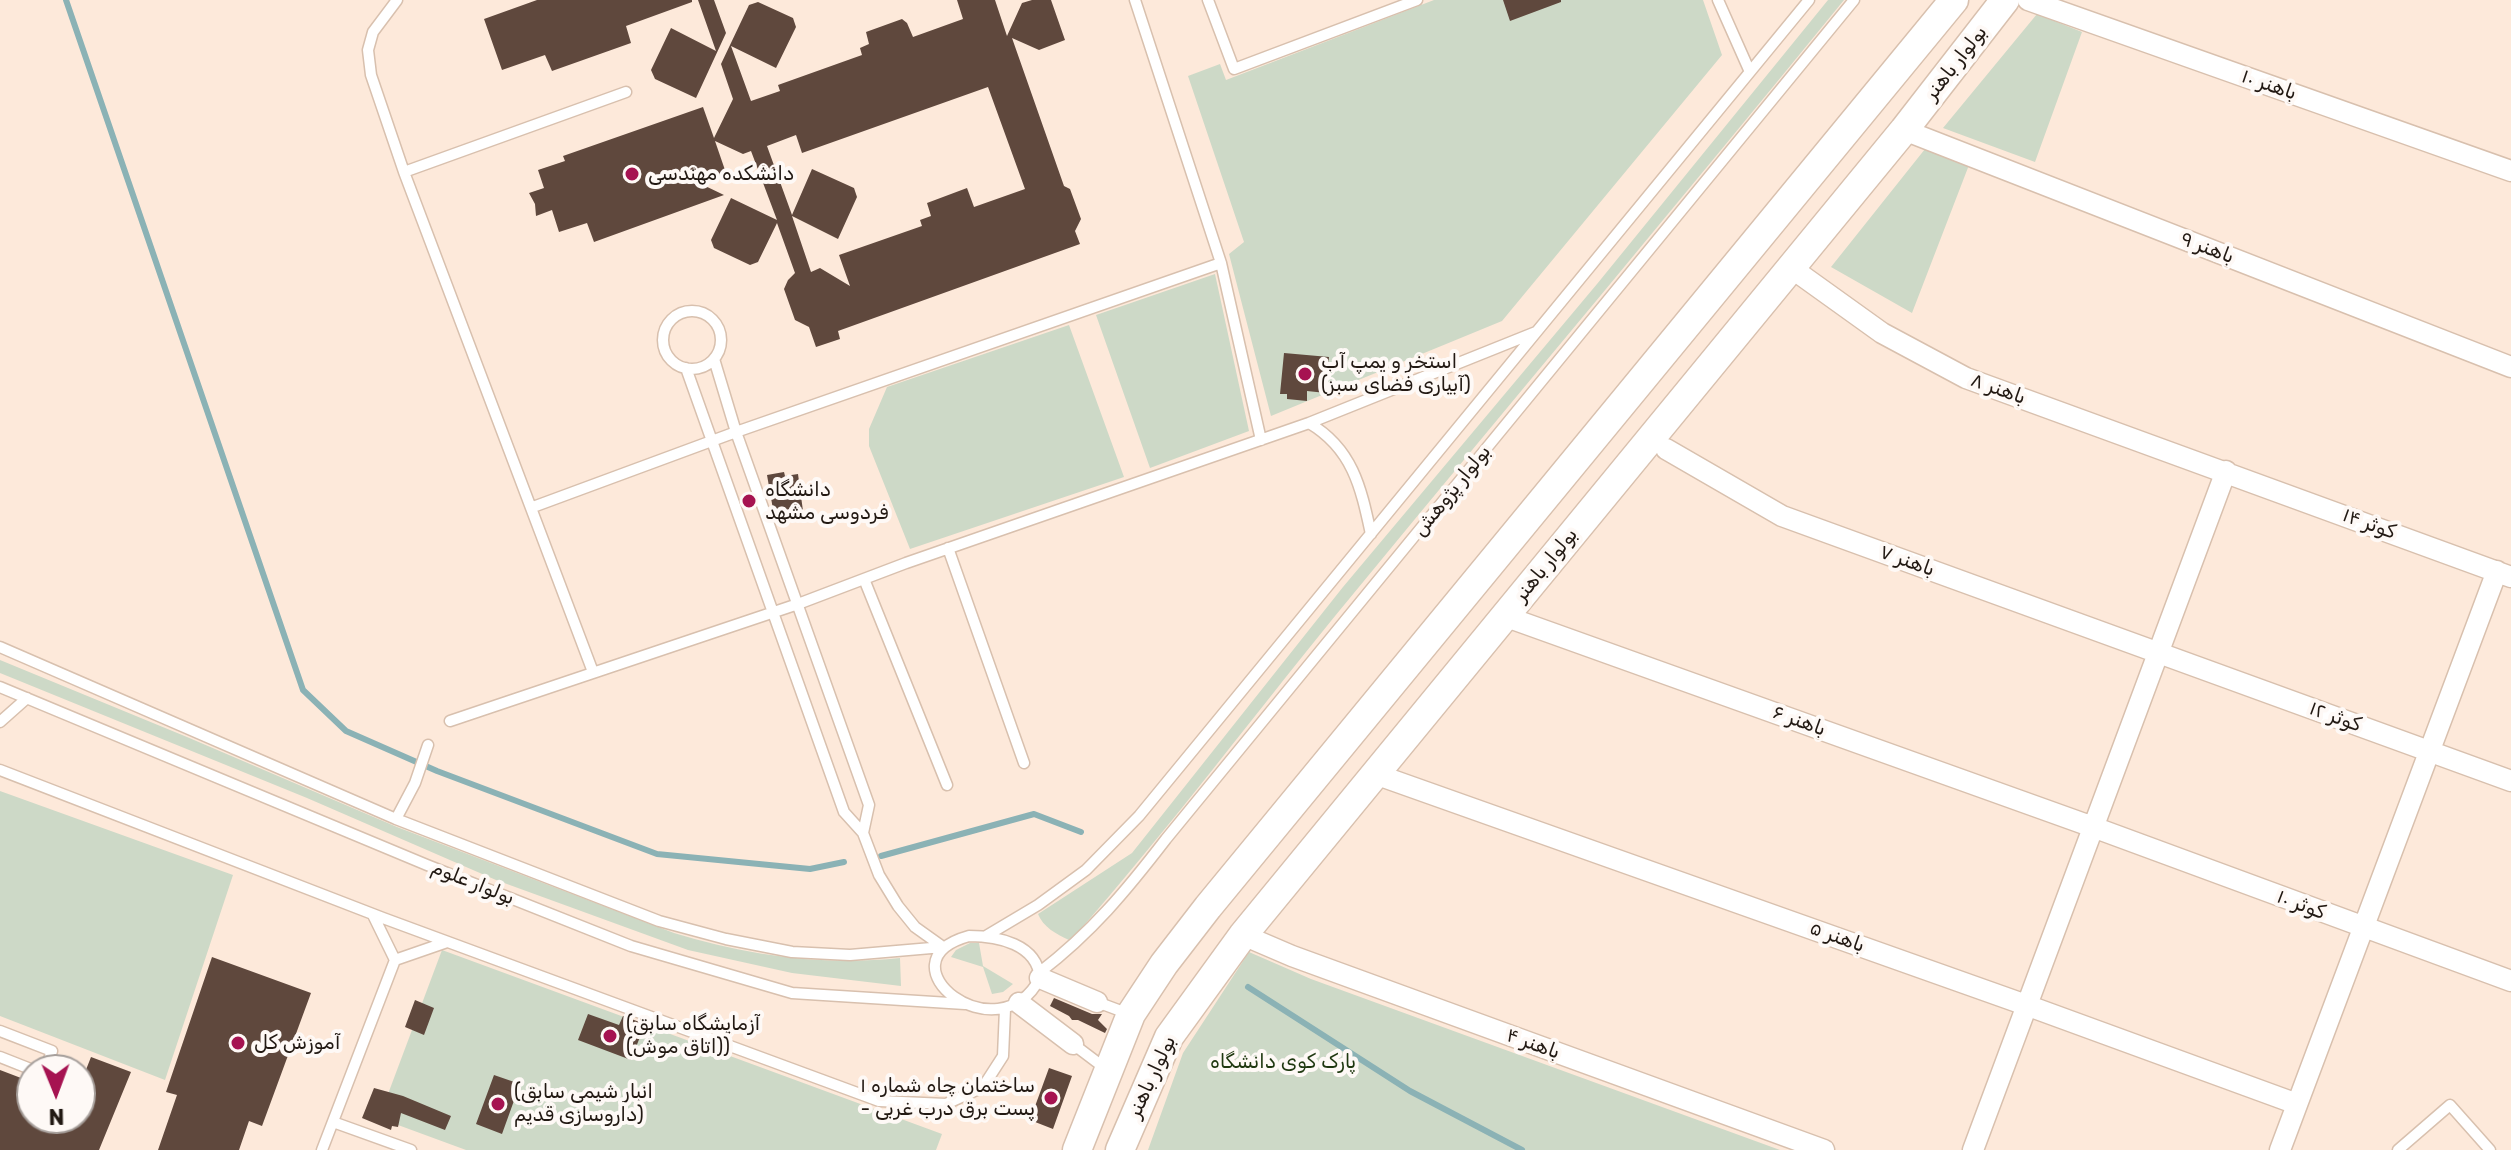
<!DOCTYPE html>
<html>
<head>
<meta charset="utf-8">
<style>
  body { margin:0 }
  #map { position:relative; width:2511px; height:1150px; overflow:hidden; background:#fde9da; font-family:Rubik,sans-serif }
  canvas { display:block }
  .north { position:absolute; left:16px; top:1054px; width:80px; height:80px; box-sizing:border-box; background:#fef9f6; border:2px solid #a69f9b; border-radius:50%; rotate:179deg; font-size:22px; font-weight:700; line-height:32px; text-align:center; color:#221913 }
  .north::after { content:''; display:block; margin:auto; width:28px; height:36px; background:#a61351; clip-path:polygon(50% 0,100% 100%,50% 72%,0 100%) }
</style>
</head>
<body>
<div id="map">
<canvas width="2511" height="1150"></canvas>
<div class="north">N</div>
</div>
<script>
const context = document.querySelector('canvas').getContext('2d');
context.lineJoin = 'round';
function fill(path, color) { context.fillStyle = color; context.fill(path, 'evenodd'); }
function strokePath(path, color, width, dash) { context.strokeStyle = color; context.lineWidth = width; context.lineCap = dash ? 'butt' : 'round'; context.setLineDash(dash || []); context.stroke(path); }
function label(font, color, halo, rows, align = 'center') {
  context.font = font + ' Rubik,"Noto Naskh Arabic",sans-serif'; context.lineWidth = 8; context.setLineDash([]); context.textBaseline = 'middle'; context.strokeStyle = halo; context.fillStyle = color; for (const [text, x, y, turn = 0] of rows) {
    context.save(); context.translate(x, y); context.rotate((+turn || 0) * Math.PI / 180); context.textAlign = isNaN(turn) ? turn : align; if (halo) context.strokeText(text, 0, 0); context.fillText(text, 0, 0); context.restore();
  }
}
fill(new Path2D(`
  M1434,0H1703L1722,55L1502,321L1271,416L1229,254L1244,242L1188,76L1220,64L1226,80Z
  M1828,0H1844C1682,199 1517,395 1354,593C1259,708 1171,827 1072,939L1069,940C1056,934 1043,927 1038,914L1132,853L1343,587L1597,284Z
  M2037,14L2082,32L2035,162L1943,128Z
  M1925,149L1969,165L1912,313L1831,267Z
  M1215,274L1249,431L1150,468L1096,315Z
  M1069,325L1124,477L910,549L869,446V429L887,387Z
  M0,660L187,737L397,827L674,933C749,956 823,966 900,958L901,986L792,973L688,950L496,880L307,798L0,673Z
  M0,791L233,875L165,1080L0,1016Z
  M970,943H979L983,966L1013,984L1003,992L992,994L983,967L951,957L956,950Z
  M442,950L942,1134L936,1150H466L379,1118Z
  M1249,952L1311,979L1780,1150H1148L1183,1053Z`), '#cdd9c7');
strokePath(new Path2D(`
  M66,0L303,690L346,731L437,771L657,854L810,869L844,862
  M881,856L1034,814L1081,832
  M1248,987L1410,1091L1522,1150`), '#8bb2b5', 6);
fill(new Path2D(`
  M537,0H692V2L626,26L631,43L552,71L545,55L502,70L484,19Z
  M698,0H714L726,33L696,98L655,79L651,70L671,28L716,51Z
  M957,0H995L1007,36L1022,3L1032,0H1051L1065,40L1039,50L1012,38L1064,186L1070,189L1081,219L1075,231L1080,244L838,331L840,339L816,347L809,327L795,320L784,289L788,280L795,273L777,223L758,262L750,265L714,248L711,240L731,198L777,220L751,151L743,154L715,141L726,173L699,183L724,195L594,242L587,223L559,232L552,210L536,216L535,204L529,193L544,188L538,170L565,161L563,156L703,107L714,138L733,99L721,64L749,5L758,2L793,18L796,27L776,68L731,46L751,101L780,91L778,85L862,55L860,48L869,44L866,32L902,19L907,23L913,37L963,19ZM988,87L1025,189L974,207L967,188L927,203L931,216L920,220L922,226L839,255L850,286L820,268L811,272L792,216L838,239L857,197L854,188L812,169L792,215L767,146L796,135L802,153Z
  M1503,0H1561V2L1510,21Z
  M1284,353L1329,357L1326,393L1307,391V401L1287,399V394H1280Z
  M784,472L785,476L798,474L803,511L774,515L767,475Z
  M212,957L311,993L262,1126L249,1121L239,1150H158L177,1095L166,1092Z
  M1054,998L1092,1014H1102L1098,1020L1107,1029L1105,1033L1078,1020H1072L1069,1016L1050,1006Z
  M415,1000L434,1008L424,1035L405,1027Z
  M588,1014L619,1025L623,1016L645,1024L631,1060L578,1040Z
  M91,1057L131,1072L99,1150H0V1070L21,1078L19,1084L32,1088V1118H80V1085Z
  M1049,1068L1072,1076L1053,1129L1030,1120Z
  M494,1075L520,1084L502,1134L476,1124Z
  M374,1088L403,1096L451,1116L445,1130L401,1113L398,1127L392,1126L391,1130L362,1118Z`), '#5f483d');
const lane = new Path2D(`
  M397,0L373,32L368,50L371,75L404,172L593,672
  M1135,0L1221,263L1261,440
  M1208,0L1234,69L1417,0
  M1718,0L1750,72
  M404,172L626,92
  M663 340a29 29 0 1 1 58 0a29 29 0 1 1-58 0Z
  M714,359L736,432L869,805L863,833
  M686,368L844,812L863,833L879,875L898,906L915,927L943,947
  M1309,423C1353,449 1361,488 1371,534
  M533,507L736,432L1221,263
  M948,548L1024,763
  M864,579L947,785
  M0,647L396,819L659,921L726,939L792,952L850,955L943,947
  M0,687L427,865L631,946L792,993L965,1004
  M450,721L798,604L906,563L1309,423L1536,332
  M0,722L27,698
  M0,770L383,918L879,1101L946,1104L983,1087L1003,1056L1005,1009
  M396,819L415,783L428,745
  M969,936C998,936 1037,944 1040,978C998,1058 876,962 969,936Z
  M986,936L1038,905L1086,870L1139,816L1809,0
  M395,960L447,942
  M1040,972C1092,932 1126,891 1166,839L1854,0
  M1097,1002L1129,1014
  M0,1031L52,1051L45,1070
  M1073,1044L1106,1069
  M0,1057L33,1070
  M333,1122L411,1150
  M322,1150L395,960L373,915
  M2398,1150L2450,1105L2490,1150`);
const street = new Path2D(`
  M2028,0L2511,171
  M1904,130L2511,367
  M1790,267L1882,333L1966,378L2511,577
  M1666,449L1782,516L2511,781
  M1504,616L2093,827L2511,981
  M1375,774L2026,1005L2297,1104
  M1243,935L1292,956L1824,1150
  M1040,978L1097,1002
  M1019,1003L1073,1044
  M1973,1150L2226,471
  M2280,1150L2497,571`);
const secondary = new Path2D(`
  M1077,1150L1131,1014L1164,964L1208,907L1954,0
  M1120,1150L1169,1037L1243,935L1904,130L2005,0`);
strokePath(lane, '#d8c0ae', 13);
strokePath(street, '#d8c0ae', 23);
strokePath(secondary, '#d8c0ae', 31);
strokePath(lane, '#fff', 10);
strokePath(street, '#fff', 20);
strokePath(secondary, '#fff', 28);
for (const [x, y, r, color] of [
  [632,174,8,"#a61351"],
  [1305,374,8,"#a61351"],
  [749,501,8,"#a61351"],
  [610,1036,8,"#a61351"],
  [238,1043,8,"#a61351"],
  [1051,1098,8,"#a61351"],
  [498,1104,8,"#a61351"]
]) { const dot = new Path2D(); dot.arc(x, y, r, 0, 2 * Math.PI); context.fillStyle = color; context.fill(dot); strokePath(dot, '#fef9f6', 3); }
label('20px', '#221913', '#fef9f6', [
  ["بولوار باهنر",1956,63,-52],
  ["باهنر ۱۰",2269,85,19],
  ["باهنر ۹",2207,248,21],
  ["باهنر ۸",1998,389,20],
  ["بولوار پژوهش",1452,491,-51],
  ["کوثر ۱۴",2369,524,20],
  ["باهنر ۷",1907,561,20],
  ["بولوار باهنر",1546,565,-51],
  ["کوثر ۱۲",2335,717,20],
  ["باهنر ۶",1799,721,20],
  ["بولوار علوم",473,883,22],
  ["کوثر ۱۰",2301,905,21],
  ["باهنر ۵",1837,937,20],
  ["باهنر ۴",1533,1044,20],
  ["بولوار باهنر",1152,1077,-65]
]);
label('20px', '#221913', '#fef9f6', [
  ["دانشکده مهندسی",648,174],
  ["استخر و پمپ آب",1321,362],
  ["(آبیاری فضای سبز)",1321,385],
  ["دانشگاه",765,490],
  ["فردوسی مشهد",765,513],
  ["(آزمایشگاه سابق",626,1024],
  ["(اتاق موش))",626,1047],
  ["آموزش کل",254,1043],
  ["ساختمان چاه شماره ۱",1035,1086,"right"],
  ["- پست برق درب غربی",1035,1109,"right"],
  ["(انبار شیمی سابق",514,1092],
  ["داروسازی قدیم)",514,1115]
], 'left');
label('20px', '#1f3810', '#fef9f6', [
  ["پارک کوی دانشگاه",1283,1062]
]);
</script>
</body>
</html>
